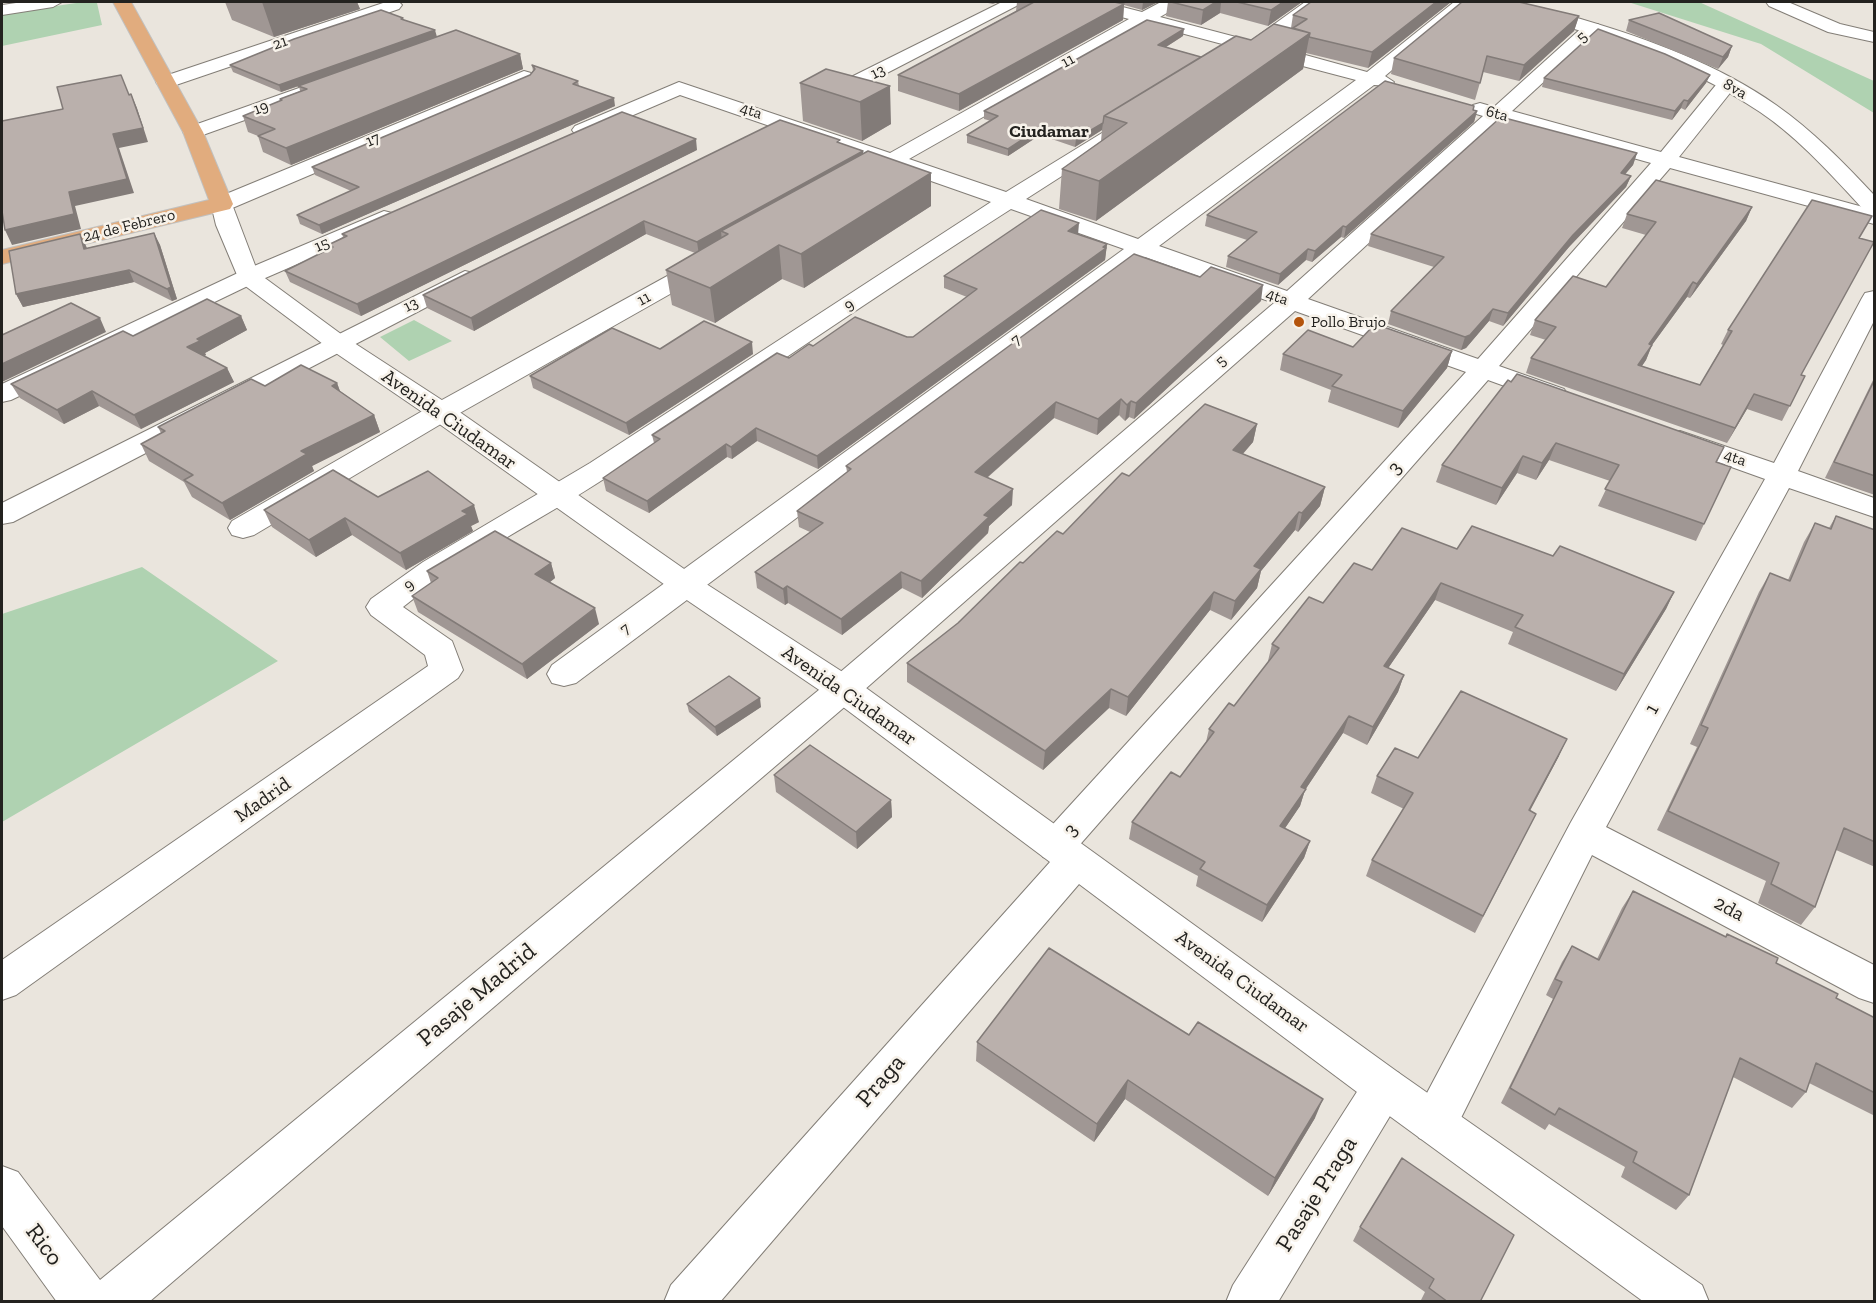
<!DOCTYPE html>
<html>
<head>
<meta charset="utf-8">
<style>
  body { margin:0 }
  #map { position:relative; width:1876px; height:1303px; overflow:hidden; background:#eae5dd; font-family:"Zilla Slab",serif }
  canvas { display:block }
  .frame { position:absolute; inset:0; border:3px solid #23221f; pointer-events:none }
</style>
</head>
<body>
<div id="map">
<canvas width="1876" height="1303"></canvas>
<div class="frame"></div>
</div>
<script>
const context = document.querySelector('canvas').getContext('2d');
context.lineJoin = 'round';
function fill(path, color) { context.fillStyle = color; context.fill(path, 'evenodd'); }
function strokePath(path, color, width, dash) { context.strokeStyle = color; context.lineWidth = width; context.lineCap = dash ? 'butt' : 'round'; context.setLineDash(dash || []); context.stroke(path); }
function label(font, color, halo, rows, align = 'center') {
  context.font = font + ' "Zilla Slab",serif'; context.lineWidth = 5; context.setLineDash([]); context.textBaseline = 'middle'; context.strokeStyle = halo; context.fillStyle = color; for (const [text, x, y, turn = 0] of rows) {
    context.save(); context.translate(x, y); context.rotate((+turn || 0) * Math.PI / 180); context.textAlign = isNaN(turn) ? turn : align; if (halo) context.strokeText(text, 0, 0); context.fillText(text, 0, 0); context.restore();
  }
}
fill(new Path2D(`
  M83,2L97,3L102,25L2,46V14Z
  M1628,2H1699L1874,81V113L1761,44Z
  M414,320L452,341L409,361L380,337Z
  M142,567L278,661L2,822V614Z`), '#afd2b1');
const street = new Path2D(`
  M23,2H62L53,7L2,15V5Z
  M386,2H399L402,5L399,9L173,86H159L156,82L159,78Z
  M1002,2H1024L829,103H815L812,99L815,95Z
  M1077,2H1103L1142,12L1161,2H1181L1179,6L1160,17L1251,41L1305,2H1324L1269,45L1367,72L1454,2H1472L1385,76L1394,82L1391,86L1374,85L1159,246L1287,291L1483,116L1473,113L1470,109L1473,105L1480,103L1494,107L1586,24H1598L1601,28L1598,32L1512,111L1661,152L1720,80H1734L1737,84L1734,88L1679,157L1874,210V224L1670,168L1499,366L1564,389L1568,395L1564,401L1555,403L1546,401L1488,380L1069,857L1056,861L1043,857L1037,846L1043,835L1466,372L1295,311L855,698L149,1302H57L2,1226V1166L18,1172L100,1280L831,680L1274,303L1145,257L576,683L564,686L552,683L547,674L552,665L1124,249L1011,209C876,295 744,387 610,475C542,520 467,555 403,607L452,641L463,670L458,678L16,995L2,1000V960L428,666L425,655L371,615L366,607L371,599L423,562L590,463L991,202L894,168L882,172L874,171L871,166L874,162L680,95L589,134H575L572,130L575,126L679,82L890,153L1129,19L1079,6ZM1147,24L1241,49L1239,52L1241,56L1248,58L1257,54L1356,80L1138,239L1026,199L1129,133L1132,129L1129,125H1115L1006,192L909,159ZM1501,121L1651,163L1478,359L1308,299Z
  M1766,2H1788L1840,24L1874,32V42L1828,32L1769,6Z
  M524,71L531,73L534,77L531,81L230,209H214L211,204L214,199Z
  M316,82L323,84L326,88L323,92L200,136H186L183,132L186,128Z
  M384,211L392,213L395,218L392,223L256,282L11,400L2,402V384L240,272Z
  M708,256L716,258L720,263L716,268L451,418L254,535L243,538L232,535L228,528L232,521L431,406L700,258Z
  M465,271L473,273L477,278L473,283L13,522L2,524V503Z
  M1874,291V321L1798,471L1874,498V517L1789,488L1606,827L1874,965V1003L1859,998L1592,855L1451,1138L1435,1144L1419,1138L1413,1123L1419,1108L1571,822L1765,479L1670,445L1666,439L1670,433L1680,431L1774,463L1862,298L1865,293Z
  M1384,1067L1399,1073L1406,1087L1399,1101L1278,1302H1226L1233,1285L1369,1073Z`);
const secondary = new Path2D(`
  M1486,2C1519,0 1553,11 1584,20C1651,40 1719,65 1776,105C1813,131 1844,163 1874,195V214L1866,212C1833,177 1800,139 1760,112C1678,57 1583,29 1489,6Z
  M222,197L230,199L258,273L345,337L451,406L697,578L855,680L1399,1073L1702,1285L1709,1302H1644L1369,1101L1079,884L720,1302H664L671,1285L1050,862L831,698L675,592L431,418L327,347L240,282L216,225L211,204L214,199Z`);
const primary = new Path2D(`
  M113,2H131L203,132L233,204L230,209L2,264V250L209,200L183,132Z`);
strokePath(street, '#837e77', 2);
strokePath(secondary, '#837e77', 2);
strokePath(primary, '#c1c1c0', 2);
fill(street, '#fff');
fill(secondary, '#fff');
fill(primary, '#e1ac7e');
fill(new Path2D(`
  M225,2H357L360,9L274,37L232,20Z
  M983,2H998L993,4Z
  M1017,2H1158L1142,10L1124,5L1123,20L959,111L898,91V75L1016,11Z
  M1168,2H1302L1268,26L1220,13L1201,25L1166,16Z
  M1451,2L1368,68L1306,53L1303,69L1096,221L1059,209L1062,169L1101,141L1102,130L1075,147L1040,135L1008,156L967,143V135L991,121L984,119V111L1183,36L1166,47L1201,57L1251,40L1291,28L1293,15Z
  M1579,16L1574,31L1519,81L1483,72L1475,100L1391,74L1394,58Z
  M404,20L437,37L520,54L523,69L291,165L263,152L258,136L248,132L243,116L280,101V99L300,91L299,86L281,92L233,72L230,65Z
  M1629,20L1732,46L1728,57L1718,69L1626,31Z
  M532,65L578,81L579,86L615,106L322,234L300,224L297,215L351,191L315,175L312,167L530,75L533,71Z
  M826,69L891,124L862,141L803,121L800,83Z
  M1710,75L1706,83L1685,110L1681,108L1672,120L1542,87L1544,78Z
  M1473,110L1477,111L1474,122L1344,238L1341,237L1312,262L1306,260L1278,285L1226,267L1228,256L1247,240L1205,226L1207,215Z
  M840,143L863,151V154L931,206L804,288L782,279L715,323L672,305L666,270L695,253L646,234L474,331L427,308L423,295Z
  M697,150L361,316L290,282L285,271L330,249L328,245L343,237L342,234Z
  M1637,153L1633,165L1625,174L1631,176L1626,187L1569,247L1503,326L1489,321L1466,348L1461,350L1388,324L1391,311L1434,267L1368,246L1371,234Z
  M1752,207L1746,221L1690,298L1687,297L1652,345L1646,360L1642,366L1700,385L1723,345L1721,344L1728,330L1860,238L1801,375L1805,376L1782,421L1747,409L1727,443L1526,373L1531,358L1546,340L1530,335L1535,320L1606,287L1646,235L1622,228L1627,214Z
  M154,233L160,245L177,299L172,301L134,282L23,307L16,294L80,234L87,248Z
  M1078,234L1107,244L1105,260L818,469L757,441L732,459L727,457L649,513L606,491L603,478L654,443L652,435L789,358L813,346L913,337L967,297L944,288V276Z
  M1261,301L1134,419L1129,417L1125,421L1119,415L1097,435L1054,418L987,478L1012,505L989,526L988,533L922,598L902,588L842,635L788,603L785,605L757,588L755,572L810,532L799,527L797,511L847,472L846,466Z
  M241,316L247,330L205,353L206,355L204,356L227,368L234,382L141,429L99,406L64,424L20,398L11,384L133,336Z
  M1353,347L1452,351L1447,368L1398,428L1328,402L1331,390L1280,370L1283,354Z
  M753,354L629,435L533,388L530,376Z
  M1875,376V495L1825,478Z
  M1508,380L1724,447L1717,462L1704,524L1696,541L1598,506L1610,481L1549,460L1536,480L1517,473L1496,505L1436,482L1442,465Z
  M337,383L340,391L374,415L380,432L312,466L314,471L230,520L192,497L184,482L149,461L141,444L161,433L158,427L265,386Z
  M1257,424L1253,442L1243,454L1325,487L1320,506L1298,532L1295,530L1261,571L1257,588L1231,620L1210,610L1126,716L1109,708L1043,770L907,682V663L958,623L1023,563L1063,534L1129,476Z
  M378,497L479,522L471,526L473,531L406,570L352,535L316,557L272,527L264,510Z
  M1836,516L1875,530V867L1836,850L1815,907L1801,925L1758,903L1766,881L1657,830L1697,747L1690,744L1759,592L1770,573L1788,580L1804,542L1815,523L1829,528Z
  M1457,549L1553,556L1674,592L1666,609L1616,691L1508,644L1513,632L1435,600L1388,668L1404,675L1398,692L1367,745L1343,733L1305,790L1300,806L1285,828L1310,841L1304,858L1262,922L1196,886L1198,876L1129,839L1132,822L1180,777L1206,742L1209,729L1234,706L1268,662V661L1272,644L1323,603L1372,570Z
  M551,563L555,578L550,582L599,624L527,679L418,612L412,596L431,583L427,571Z
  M687,704L761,707L717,736L689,712Z
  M1559,756L1530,811L1536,814L1475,933L1366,876L1372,860L1404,809L1371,793L1377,776L1418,758Z
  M774,775L891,800L892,817L857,849L776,792Z
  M1633,891L1725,937L1727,934L1836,998L1875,1018V1116L1809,1083L1806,1092L1792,1108L1733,1077L1689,1195L1676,1210L1621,1177L1625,1167L1549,1124L1545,1130L1501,1103L1553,999L1546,995L1562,962L1572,946L1597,959L1622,908Z
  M977,1042L1315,1118L1268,1196L1125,1099L1094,1142L976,1061Z
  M1360,1227L1480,1302H1420L1425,1292L1353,1241Z`), '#a09794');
fill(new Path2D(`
  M262,2H357L360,9L274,37Z
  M1143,2H1158L1142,10Z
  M1216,2H1221L1220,13L1201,25L1203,10Z
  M1283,2H1302L1268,26L1271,10Z
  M1436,2H1451L1368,68L1372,52Z
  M1124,4L1123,20L959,111V94Z
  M1579,16L1574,31L1519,81L1524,65Z
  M1184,29L1183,36L1158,52V45Z
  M435,30L437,37L281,92L279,85Z
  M1310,33L1303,69L1096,221L1099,181Z
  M1732,46L1728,57L1718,69L1723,57Z
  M520,54L523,69L291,165L286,148Z
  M1710,75L1706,83L1685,110L1688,101Z
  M890,86L891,124L862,141L860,102Z
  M131,94L137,108L148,142L119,148L134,193L75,206L81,229L12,245L5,230L69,192L113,134Z
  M614,98L615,106L322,234L319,225Z
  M1684,100L1681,108L1672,120L1675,111Z
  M1477,111L1474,122L1344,238L1346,227Z
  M1103,123L1102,130L1075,147L1076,139Z
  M1040,128V135L1008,156V149Z
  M696,139L697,150L361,316L357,304Z
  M863,151L864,163L728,234L721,231L722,242L699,255L697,242Z
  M1637,153L1633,165L1616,185L1621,173Z
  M931,173V206L804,288L801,254Z
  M1631,176L1626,187L1569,247L1503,326L1508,313L1573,235Z
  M1752,207L1746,221L1690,298L1697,284Z
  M644,221L646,234L474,331L471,318Z
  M1079,223L1078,235L1068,231Z
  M1343,226L1341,237L1312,262L1315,251Z
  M154,233L160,245L177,299L172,301L167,289Z
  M80,234L86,246L90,261L84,249Z
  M1107,244L1105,260L818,469L817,456Z
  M779,245L782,279L715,323L710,288Z
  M1308,249L1306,260L1278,285L1280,274Z
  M129,270L134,282L23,307L16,294Z
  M1693,282L1687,297L1652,345L1646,360L1632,380L1638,365L1649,344Z
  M1263,285L1261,301L1134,419L1136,403Z
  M1493,309L1489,321L1466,348L1461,350L1465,337Z
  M241,316L247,330L205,353L206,355L194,361L187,347L197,339Z
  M100,318L106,332L2,382V364Z
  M752,342L753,354L629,435L626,423Z
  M1452,351L1447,368L1398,428L1403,411Z
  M227,368L234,382L141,429L134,415Z
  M337,383L343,400L332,386Z
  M92,391L99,406L64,424L57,410Z
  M1754,394L1747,409L1727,443L1735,428Z
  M1121,399L1119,415L1097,435L1098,419Z
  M1131,401L1129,417L1125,421L1127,405Z
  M1056,402L1054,418L975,488V472Z
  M374,415L380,432L312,466L314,471L230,520L222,503L301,451Z
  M1257,424L1253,442L1230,468L1233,450Z
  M756,428L757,441L732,459L731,447Z
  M1556,443L1549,460L1536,480L1542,463Z
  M726,444L727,457L649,513L647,501Z
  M1523,456L1517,473L1496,505L1502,488Z
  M1325,487L1320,506L1298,532L1302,513Z
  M1013,489L1012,505L989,526L988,533L922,598L921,581L984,515Z
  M474,505L479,522L471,526L473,531L406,570L400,553L462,511Z
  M1299,512L1295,530L1261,571L1257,588L1231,620L1235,601L1254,566Z
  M345,518L352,535L316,557L309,540Z
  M551,563L555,578L540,590L535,574Z
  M901,572L902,588L842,635L841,619Z
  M1441,583L1435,600L1378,683L1384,666Z
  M787,586L788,603L785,605L783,589Z
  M1214,592L1210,610L1126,716L1128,697Z
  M1674,592L1666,609L1616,691L1624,674Z
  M595,608L599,624L527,679L522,664Z
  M1404,675L1398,692L1367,745L1373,727Z
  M1111,689L1109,708L1043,770L1045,751Z
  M760,698L761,707L717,736L715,727Z
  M1349,716L1343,733L1305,790L1300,806L1275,843L1280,826L1301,787Z
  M1567,739L1559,756L1521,827L1529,810Z
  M891,800L892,817L857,849L856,832Z
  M1310,841L1304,858L1262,922L1267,905Z
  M1128,1080L1125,1099L1094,1142L1097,1124Z
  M1323,1099L1315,1118L1268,1196L1275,1178Z`), '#827b78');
const building = new Path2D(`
  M1034,2H1114L1124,4L959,94L898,75Z
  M1171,2H1216L1203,10Z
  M1237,2H1283L1271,10Z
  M1311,2H1436L1372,52L1309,37L1310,33L1293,28L1307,19L1293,15Z
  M1462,2H1519L1579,16L1524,65L1487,56L1480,83L1394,58Z
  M381,10L403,18L401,19L435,30L279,85L230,65L294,39Z
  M1659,13L1732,46L1723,57L1629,20Z
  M1147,20L1184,29L1158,45L1201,57L1104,116L1103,123L1076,139L1040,128L1008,149L967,135L998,116L984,111Z
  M1274,24L1310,33L1099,181L1062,169L1127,123L1104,116L1236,36L1251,40Z
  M1598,29L1665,54L1710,75L1688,101L1684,100L1675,111L1544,78Z
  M456,30L520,54L286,148L258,136L275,129L243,116L282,100L280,99L307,89L298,86Z
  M532,65L578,81L573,84L614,98L319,225L297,215L359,187L312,167L530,75L535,69Z
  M826,69L890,86L860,102L800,83Z
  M121,75L129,95L131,94L143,128L113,134L127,179L69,192L74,214L5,230L2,211V121L63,109L57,87Z
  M1385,81L1474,106L1473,110L1477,111L1346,227L1343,226L1315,251L1308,249L1280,274L1228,256L1257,232L1207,215Z
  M622,112L696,139L357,304L285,271L333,247L328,245L347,236L342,234Z
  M1501,117L1637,153L1621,173L1631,176L1573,235L1508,313L1493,309L1470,335L1465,337L1391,311L1444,257L1371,234Z
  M780,120L840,140L837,142L863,151L697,242L644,221L471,318L423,295Z
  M868,151L931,173L801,254L779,245L710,288L666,270L728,234L721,231Z
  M1656,180L1752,207L1697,284L1693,282L1649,344L1652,345L1638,365L1700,385L1732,331L1728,330L1812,200L1872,216L1859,238L1874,242L1801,375L1805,376L1790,406L1754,394L1735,428L1531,358L1556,327L1535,320L1573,276L1606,287L1656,222L1627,214Z
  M1041,210L1079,223L1068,231L1107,244L1103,247L1106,248L817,456L756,428L731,447L726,444L647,501L603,478L660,439L652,435L777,353L789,358L809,344L813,346L855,317L907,337H913L977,289L944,276Z
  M154,233L171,287L167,289L129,270L16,294L9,251L80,234L84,249Z
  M1134,254L1200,277L1211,267L1263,285L1136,403L1131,401L1127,405L1121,399L1098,419L1056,402L975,472L1013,489L984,515L989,517L921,581L901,572L841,619L787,586L783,589L755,572L823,523L797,511L851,469L846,466Z
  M207,299L241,316L197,339L200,341L187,347L227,368L134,415L92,391L57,410L11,384L123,331L133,336Z
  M71,303L100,318L2,364V335Z
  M704,321L752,342L626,423L530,376L612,328L660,349Z
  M1375,324L1452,351L1403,411L1332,386L1342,375L1283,354L1308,330L1353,347Z
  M301,365L337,383L332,386L374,415L301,451L307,454L222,503L184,480L193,475L141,444L165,431L158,427L251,379L265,386Z
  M1517,374L1724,447L1716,462L1731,467L1704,524L1605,489L1619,465L1556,443L1542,463L1523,456L1502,488L1442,465L1508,380L1511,382Z
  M1875,379V476L1834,462Z
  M1205,404L1257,424L1233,450L1325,487L1302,513L1299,512L1254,566L1261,569L1235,601L1214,592L1128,697L1111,689L1045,751L907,663L958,623L1020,562L1023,563L1057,531L1063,534L1122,473L1129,476Z
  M333,470L378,497L428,471L474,505L462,511L468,514L400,553L345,518L309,540L264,510Z
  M1836,516L1875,530V842L1844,828L1815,907L1771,884L1779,863L1668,811L1708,728L1701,725L1770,573L1790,581L1815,523L1831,529Z
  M1472,526L1553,556L1560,546L1674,592L1624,674L1515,627L1523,615L1441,583L1384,666L1404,675L1373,727L1349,716L1301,787L1306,789L1280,826L1310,841L1267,905L1200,869L1205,862L1132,822L1171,772L1180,777L1214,732L1209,729L1229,703L1234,706L1279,648L1272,644L1309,597L1323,603L1354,563L1372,570L1402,528L1457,549Z
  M495,531L551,563L535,574L595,608L522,664L412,596L438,578L427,571Z
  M729,676L760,698L715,727L687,704Z
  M1461,691L1567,739L1529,810L1536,814L1483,916L1372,860L1413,793L1377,776L1395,748L1418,758Z
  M810,745L891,800L856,832L774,775Z
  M1633,891L1726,937L1727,934L1778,958L1776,963L1838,994L1836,998L1875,1018V1093L1816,1063L1806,1092L1740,1058L1689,1195L1633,1162L1637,1152L1559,1108L1555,1115L1510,1088L1562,982L1555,979L1572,946L1599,960Z
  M1049,948L1189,1035L1198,1022L1323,1099L1275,1178L1128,1080L1097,1124L977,1042Z
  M1402,1158L1514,1235L1480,1302H1448L1429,1288L1434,1279L1360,1227Z`);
fill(building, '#bab0ac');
strokePath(building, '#827b78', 1.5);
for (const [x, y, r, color] of [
  [1299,322,6,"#b4540c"]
]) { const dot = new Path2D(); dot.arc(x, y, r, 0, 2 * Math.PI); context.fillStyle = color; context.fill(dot); strokePath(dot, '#f7f2ea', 2); }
label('16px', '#23221f', '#f7f2ea', [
  ["5",1582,37,-42],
  ["21",280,43,-19],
  ["11",1068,61,-29],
  ["13",878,72,-26],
  ["8va",1735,89,30],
  ["19",261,108,-20],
  ["4ta",751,111,18],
  ["6ta",1497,114,15],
  ["17",373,140,-23],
  ["24 de Febrero",129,226,-14],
  ["15",322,245,-24],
  ["4ta",1277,297,20],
  ["11",644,299,-29],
  ["13",411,305,-27],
  ["9",849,305,-33],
  ["7",1016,340,-37],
  ["5",1221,361,-41],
  ["4ta",1735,458,19],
  ["9",409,585,-37],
  ["7",625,629,-36]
]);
label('16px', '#23221f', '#f7f2ea', [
  ["Pollo Brujo",1311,322]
], 'left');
label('bold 18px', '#23221f', '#f7f2ea', [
  ["Ciudamar",1049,132]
]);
label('20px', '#23221f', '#f7f2ea', [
  ["Avenida Ciudamar",449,420,35],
  ["3",1395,468,-48],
  ["Avenida Ciudamar",849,696,35],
  ["1",1652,709,-61],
  ["Madrid",263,800,-35],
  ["3",1071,830,-48],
  ["2da",1729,909,28],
  ["Avenida Ciudamar",1242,982,36]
]);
label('24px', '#23221f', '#f7f2ea', [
  ["Pasaje Madrid",477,995,-40],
  ["Praga",881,1081,-49],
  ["Pasaje Praga",1317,1194,-58],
  ["Rico",44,1245,53]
]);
</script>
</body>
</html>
